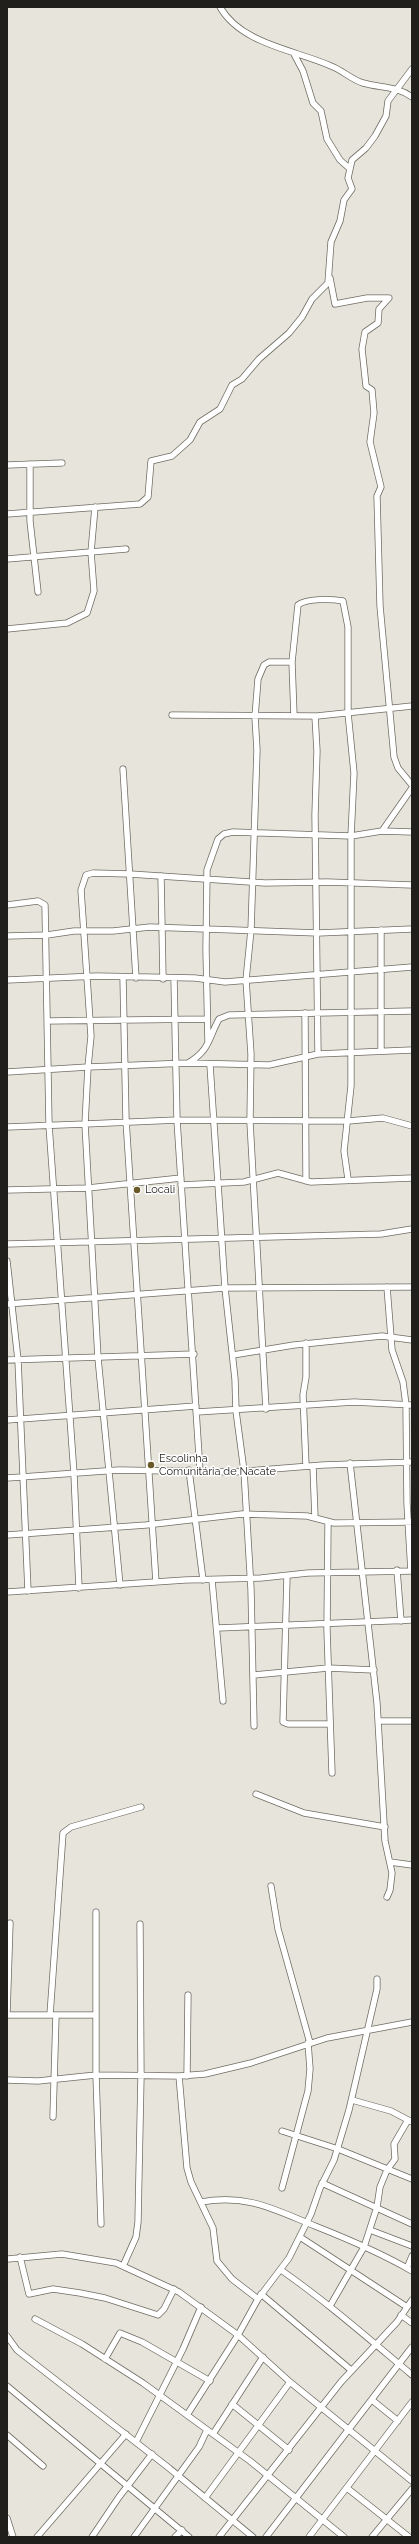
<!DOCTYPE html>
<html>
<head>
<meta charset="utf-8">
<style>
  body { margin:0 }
  #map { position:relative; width:419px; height:2544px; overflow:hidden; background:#e7e4db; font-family:Raleway,sans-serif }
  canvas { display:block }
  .frame { position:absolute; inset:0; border:8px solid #211f1c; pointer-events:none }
</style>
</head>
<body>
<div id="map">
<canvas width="419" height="2544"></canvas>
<div class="frame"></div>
</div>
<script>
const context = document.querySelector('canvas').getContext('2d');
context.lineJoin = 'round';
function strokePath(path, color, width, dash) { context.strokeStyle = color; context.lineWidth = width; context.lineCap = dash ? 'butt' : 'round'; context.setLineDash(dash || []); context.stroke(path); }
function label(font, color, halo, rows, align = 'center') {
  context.font = font + ' Raleway,sans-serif'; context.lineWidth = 3; context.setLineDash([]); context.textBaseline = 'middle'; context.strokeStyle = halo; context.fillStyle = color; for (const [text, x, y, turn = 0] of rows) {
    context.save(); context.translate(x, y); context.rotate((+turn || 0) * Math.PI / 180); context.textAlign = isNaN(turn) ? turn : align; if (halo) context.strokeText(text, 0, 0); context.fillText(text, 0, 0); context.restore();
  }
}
const minor = new Path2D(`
  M220,7C241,44 295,50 331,66C342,70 352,80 363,83C381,88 397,86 412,97
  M294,54L303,71L313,103L321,111L327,139L340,160L349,168
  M330,278L335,304L367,298H389L379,309L378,323L365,332L362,349L366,386L372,390L374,413L370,442L381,487L377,496L380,606L394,757L398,768L412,785
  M30,464V521L38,592
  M7,465L62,463
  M7,514L140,504L148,497L151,461L172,456L190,440L200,422L220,409L232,385L242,379L259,359L289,333L302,317L312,299L328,283L331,242L340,221L344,200L352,189L348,178L352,160L366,148L375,136L386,116L388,101L412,69
  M7,559L126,549
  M7,629L67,623L87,613L94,591L91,552L95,507
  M172,715L317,716L412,706
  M294,716L292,662L298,605C306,598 333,599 343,601L348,627V713L354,773L351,836V1086L344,1151L348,1179
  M315,716L317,751L315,815L318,1054
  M123,769L136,978
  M382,831L412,788
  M161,876L163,979
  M7,905L38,901L45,905L49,1125L74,1474L79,1588
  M381,930V1051
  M7,936L47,935L74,931H113L150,927L318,933L412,929
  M123,977L126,1120L156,1582
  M174,978L177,1120L200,1471
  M7,980L97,976L195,978L225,982L412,967
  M305,1013L306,1181
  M47,1021L207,1019
  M208,1042L206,950L207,870L218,839L224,834L233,832L351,836L382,831L412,832
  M188,1063L269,1065L318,1054L412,1050
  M210,1065L225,1288L235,1379L236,1411L244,1471L251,1589L254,1726
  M7,1072L88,1067L91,1036L81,890L86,875L93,873L130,874L265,883L327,882L412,885
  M7,1127L85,1124L88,1067L188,1063C210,1050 208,1039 219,1019L229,1015L412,1011
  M181,1185L244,1182L278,1173L311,1182L412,1178
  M7,1190L88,1188L181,1178
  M7,1244L381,1234L412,1229
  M7,1261L18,1360L28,1591
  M387,1287L392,1350L403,1382L406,1405L407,1503L411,1571
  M7,1304L225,1288L412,1287
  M233,1355L294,1345L382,1336L412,1340
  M7,1360L194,1354
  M266,1409L250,1122L251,1054L246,980L251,930L257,750L255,717L258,679L264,665L269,662H292
  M197,1412L354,1402L412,1405
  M7,1420L196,1406
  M350,1463L377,1703L385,1841L392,1873L390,1890L387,1897
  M306,1466L303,1395L306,1377V1343
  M313,1466L315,1518
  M189,1470L203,1580
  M7,1478L119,1470L235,1472L323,1465L412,1462
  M328,1522L327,1630L332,1773
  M7,1535L146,1525L242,1514L307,1516L334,1523L412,1522
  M397,1570L401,1621
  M287,1576L283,1722L288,1724H330
  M212,1580L223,1701
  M120,1585L98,1358L85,1124L177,1120L348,1121L383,1118L412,1126
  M7,1592L185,1580L261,1578L308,1573L412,1571
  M218,1628L412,1620
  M254,1675L328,1668L374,1670
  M379,1721H412
  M256,1794L304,1813L385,1827
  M390,1862L412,1865
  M271,1886L278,1929L310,2043
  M96,1912V2015
  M7,2014L10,1923
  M7,2015H96V2075L179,2076L205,2074L251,2063L327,2038L412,2022
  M50,2015L63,1833L71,1827L141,1807
  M179,2076L187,2168L191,2182L213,2228L217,2261L232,2279L258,2299L238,2335L290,2382L412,2481
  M187,2076L188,1995
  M7,2080L38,2081L96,2075L101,2224
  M352,2100L391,2111L412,2122
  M53,2117L56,2015
  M282,2131L338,2149L412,2179
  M322,2183L412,2224
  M282,2188L308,2091L310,2069L308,2043
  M201,2202C248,2194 273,2209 315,2226C348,2239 381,2253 412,2271
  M370,2230L412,2246
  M300,2237L407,2307
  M20,2257L29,2294L53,2289L80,2293L105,2298L158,2315L164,2309L174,2289
  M8,2259L62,2254L116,2263L179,2292L238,2335L187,2415
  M123,2266L136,2237L138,2222L141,2076L140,1924
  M407,2268L412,2256
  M281,2270C327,2302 369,2339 412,2375
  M261,2294L351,2370
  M258,2299L289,2258L311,2214L320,2188L334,2160L349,2110L377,1989V1979
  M330,2306L364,2247L377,2207L380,2187L387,2170L395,2159L394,2144L408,2120
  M401,2315L412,2323
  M35,2319L82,2344L143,2383L250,2461L344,2537
  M7,2336L17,2350L169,2468L253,2537
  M105,2359L120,2333L142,2342L210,2381
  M7,2386L189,2537
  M372,2400L398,2421
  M232,2404L289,2450
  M213,2434L263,2357
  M7,2435L43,2466
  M136,2442L183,2349L201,2307
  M347,2488L409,2537
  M205,2498L290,2382
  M7,2518L13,2537
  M37,2537L126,2434
  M92,2537L119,2497L152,2454
  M134,2537L199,2447L207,2430
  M175,2537L182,2530
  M219,2537L341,2382L397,2322L412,2300
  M266,2537L412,2347
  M309,2537L412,2402
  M372,2537L412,2489`);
strokePath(minor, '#6e6c63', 7);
strokePath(minor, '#fff', 5.5);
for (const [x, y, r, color] of [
  [137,1190,4,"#6b5a27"],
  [151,1465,4,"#6b5a27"]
]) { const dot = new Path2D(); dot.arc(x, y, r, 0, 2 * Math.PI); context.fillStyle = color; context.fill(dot); strokePath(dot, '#fff', 1.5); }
label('11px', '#211f1c', '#fff', [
  ["Locali",145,1190],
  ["Escolinha",159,1459],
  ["Comunitária de Nacate",159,1472]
], 'left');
</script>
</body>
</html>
